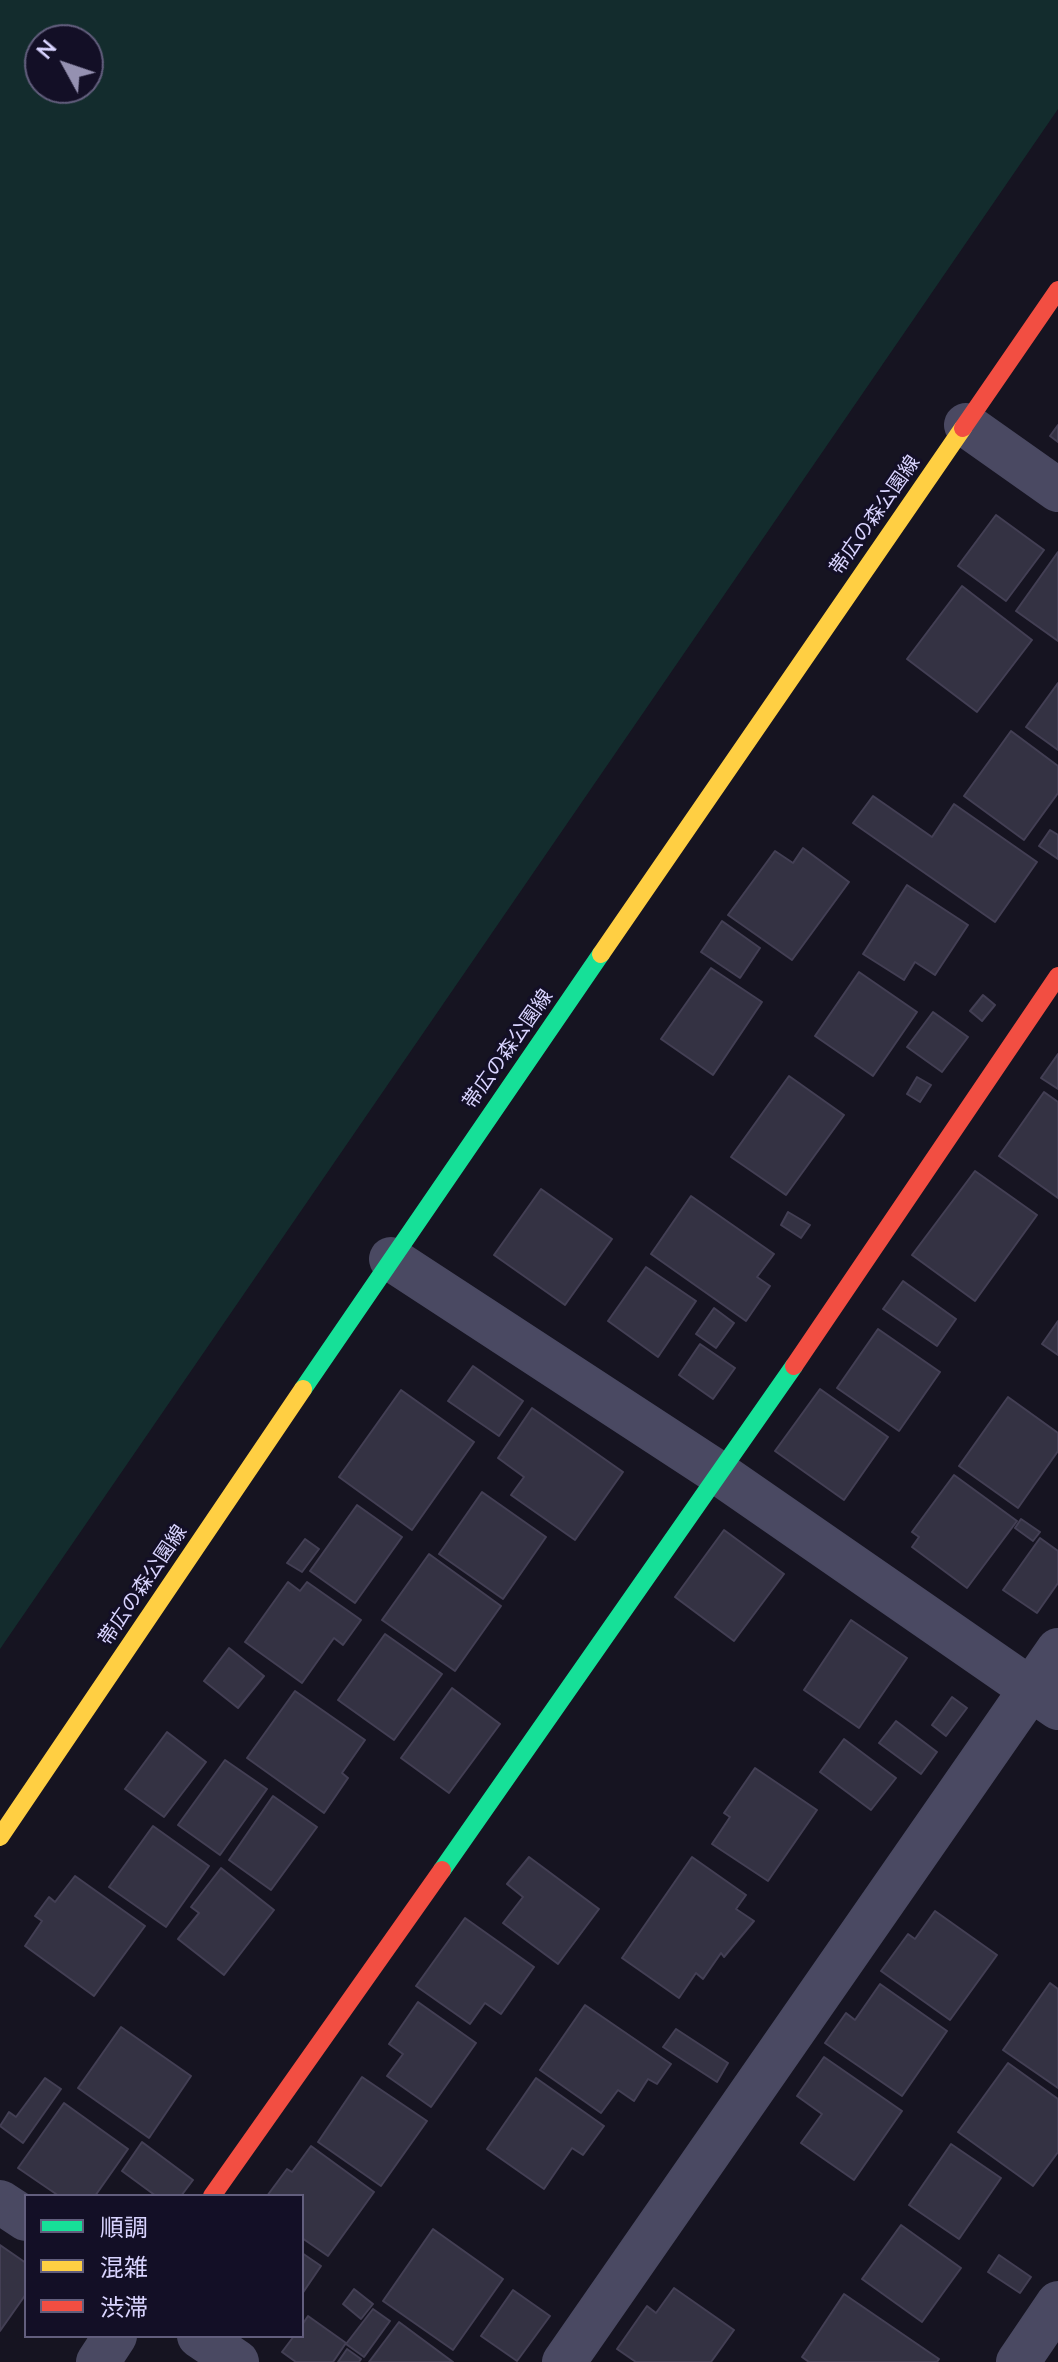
<!DOCTYPE html>
<html>
<head>
<meta charset="utf-8">
<style>
  body { margin:0 }
  #map { position:relative; width:1058px; height:2362px; overflow:hidden; background:#161421; font-family:"Nunito Sans","Noto Sans JP",sans-serif }
  canvas { display:block }
  .legend { position:absolute; left:24px; top:2194px; width:280px; height:144px; box-sizing:border-box; background:#130f26; border:2px solid #625e7d; margin:0; padding:10px 14px; list-style:none; font-size:24px; color:#d9d4ff }
  .legend li { display:flex; align-items:center; gap:16px; height:40px }
  .legend b { width:40px; border:2px solid #625e7d }
  .north { position:absolute; left:24px; top:24px; width:80px; height:80px; box-sizing:border-box; background:#130f26; border:2px solid #625e7d; border-radius:50%; rotate:310deg; font-size:22px; font-weight:700; line-height:32px; text-align:center; color:#d9d4ff }
  .north::after { content:''; display:block; margin:auto; width:28px; height:36px; background:#9591b1; clip-path:polygon(50% 0,100% 100%,50% 72%,0 100%) }
</style>
</head>
<body>
<div id="map">
<canvas width="1058" height="2362"></canvas>
<ul class="legend">
<li><b style="height:10px;background:#16e098"></b>順調</li>
<li><b style="height:10px;background:#ffcf43"></b>混雑</li>
<li><b style="height:10px;background:#f24e42"></b>渋滞</li>
</ul>
<div class="north">N</div>
</div>
<script>
const context = document.querySelector('canvas').getContext('2d');
context.lineJoin = 'round';
function fill(path, color) { context.fillStyle = color; context.fill(path, 'evenodd'); }
function strokePath(path, color, width, dash) { context.strokeStyle = color; context.lineWidth = width; context.lineCap = dash ? 'butt' : 'round'; context.setLineDash(dash || []); context.stroke(path); }
function label(font, color, halo, rows, align = 'center') {
  context.font = font + ' "Nunito Sans","Noto Sans JP",sans-serif'; context.lineWidth = 6; context.setLineDash([]); context.textBaseline = 'middle'; context.strokeStyle = halo; context.fillStyle = color; for (const [text, x, y, turn = 0] of rows) {
    context.save(); context.translate(x, y); context.rotate((+turn || 0) * Math.PI / 180); context.textAlign = isNaN(turn) ? turn : align; if (halo) context.strokeText(text, 0, 0); context.fillText(text, 0, 0); context.restore();
  }
}
fill(new Path2D(`
  M0,0H1058V109L0,1649ZM40,40H88V88H40Z`), '#132c2d');
const building = new Path2D(`
  M1058,425V442L1050,436Z
  M996,515L1044,550L1006,601L958,566Z
  M1058,552V641L1016,611Z
  M962,586L1032,640L977,712L907,659Z
  M1058,683V750L1026,727Z
  M1011,731L1058,766V793L1024,840L964,796Z
  M873,796L932,837L954,804L1037,862L995,922L853,823Z
  M1050,830L1058,835V859L1039,846Z
  M803,848L849,882L792,960L728,915L775,851L793,863Z
  M907,885L968,925L935,975L915,962L904,980L863,954Z
  M722,921L760,948L740,978L701,952Z
  M711,968L762,1002L713,1075L661,1039Z
  M859,972L917,1012L873,1076L815,1036Z
  M983,995L995,1005L982,1021L970,1011Z
  M933,1012L968,1037L942,1072L907,1047Z
  M1058,1054V1089L1041,1078Z
  M789,1076L844,1115L786,1195L731,1157Z
  M917,1077L931,1085L920,1102L907,1094Z
  M1044,1092L1058,1102V1198L999,1156Z
  M975,1171L1037,1215L975,1301L912,1255Z
  M541,1189L612,1239L565,1305L494,1255Z
  M691,1196L774,1254L757,1277L770,1286L746,1321L651,1254Z
  M788,1212L810,1225L801,1238L781,1225Z
  M646,1267L696,1301L658,1357L608,1321Z
  M903,1281L956,1319L937,1346L883,1309Z
  M714,1308L734,1323L716,1348L696,1334Z
  M1058,1321V1355L1042,1344Z
  M878,1329L940,1372L899,1431L837,1388Z
  M700,1344L735,1368L713,1399L679,1375Z
  M473,1366L523,1401L499,1436L448,1401Z
  M820,1389L888,1437L844,1500L775,1451Z
  M401,1390L474,1442L412,1530L339,1477Z
  M1008,1397L1058,1433V1451L1018,1508L959,1466Z
  M532,1408L623,1472L575,1540L511,1495L524,1477L498,1458Z
  M954,1475L1017,1521L967,1588L912,1547L919,1537L912,1532Z
  M482,1492L546,1537L503,1599L439,1554Z
  M357,1505L402,1537L355,1603L310,1571Z
  M1021,1519L1040,1532L1033,1541L1015,1528Z
  M724,1530L784,1574L734,1641L675,1597Z
  M1040,1538L1058,1551V1583L1037,1613L1003,1590Z
  M305,1539L319,1549L302,1572L287,1563Z
  M429,1554L501,1606L455,1671L382,1620Z
  M288,1582L300,1591L307,1582L361,1620L343,1645L334,1638L302,1683L245,1642Z
  M851,1620L907,1658L859,1728L804,1690Z
  M385,1634L442,1674L394,1740L338,1700Z
  M229,1648L264,1676L238,1708L204,1681Z
  M452,1688L500,1724L449,1793L401,1758Z
  M295,1691L365,1740L342,1773L348,1778L324,1813L247,1758Z
  M952,1697L967,1708L946,1736L932,1725Z
  M896,1721L937,1752L921,1774L879,1743Z
  M167,1732L206,1762L164,1817L125,1789Z
  M844,1739L896,1778L871,1810L820,1772Z
  M225,1760L267,1789L220,1855L178,1825Z
  M755,1768L817,1810L768,1881L712,1844L730,1817L724,1813Z
  M273,1796L317,1827L271,1890L229,1860Z
  M153,1826L209,1866L166,1927L109,1887Z
  M529,1857L599,1909L558,1964L503,1923L523,1897L507,1884Z
  M692,1857L746,1895L736,1909L754,1921L724,1957L721,1953L703,1979L696,1973L679,1998L622,1958Z
  M221,1868L274,1910L224,1975L178,1939L199,1913L191,1907Z
  M75,1876L145,1926L94,1996L25,1946L42,1921L35,1916L49,1897L55,1902Z
  M935,1911L997,1955L950,2020L881,1971L908,1934L915,1939Z
  M465,1918L534,1967L501,2014L485,2003L470,2024L416,1986Z
  M1050,1983L1058,1989V2088L1003,2050Z
  M880,1984L947,2031L902,2096L825,2043L846,2013L855,2020Z
  M418,2002L476,2043L431,2107L387,2076L403,2054L389,2044Z
  M585,2005L671,2064L657,2084L648,2079L634,2101L618,2090L601,2113L540,2070Z
  M121,2027L191,2076L149,2138L78,2088Z
  M676,2029L728,2063L717,2082L663,2047Z
  M824,2057L902,2111L854,2180L801,2143L822,2114L797,2096Z
  M1008,2063L1058,2099V2152L1033,2186L958,2132Z
  M362,2077L427,2121L381,2186L318,2142Z
  M45,2078L61,2089L23,2143L0,2126L9,2112L16,2117Z
  M536,2078L604,2126L583,2155L572,2148L544,2189L487,2149Z
  M64,2103L128,2149L95,2196H59L18,2168Z
  M142,2142L193,2180L181,2196H156L122,2171Z
  M951,2144L1001,2178L959,2239L909,2205Z
  M311,2146L374,2192L328,2256L302,2238V2196H267L287,2169L292,2172Z
  M901,2225L961,2268L922,2322L862,2279Z
  M433,2229L503,2279L453,2350L383,2301Z
  M0,2245L26,2263V2294L0,2331Z
  M302,2253L321,2266L302,2294Z
  M999,2255L1031,2277L1020,2293L988,2272Z
  M674,2288L734,2330L711,2362H636L617,2349L647,2306L656,2313Z
  M354,2289L373,2304L361,2319L343,2304Z
  M513,2290L550,2316L517,2361L481,2336Z
  M844,2294L939,2359L937,2362H809L802,2357Z
  M373,2309L390,2321L364,2357L346,2344Z
  M308,2316L346,2343L333,2362H296L282,2352L294,2336H302V2325Z
  M399,2322L453,2362H369Z
  M347,2349L361,2359L359,2362H338Z`);
fill(building, '#343243');
strokePath(building, '#433f54', 2);
strokePath(new Path2D(`
  M966,425L1058,490
  M391,1259L720,1474L1058,1708
  M0,2202L26,2219
  M199,2336L237,2362
  M98,2362L115,2336
  M564,2362L1058,1650
  M1018,2362L1058,2303`), '#4a4962', 44);
strokePath(new Path2D(`
  M303,1389L601,954
  M442,1870L794,1366`), '#16e098', 18);
strokePath(new Path2D(`
  M601,954L963,428
  M0,1837L303,1389`), '#ffcf43', 18);
strokePath(new Path2D(`
  M963,428L1058,290
  M794,1366L1058,976
  M212,2196L442,1870`), '#f24e42', 18);
label('20px', '#d9d4ff', '#130f26', [
  ["帯広の森公園線",876,516,-55],
  ["帯広の森公園線",509,1050,-55],
  ["帯広の森公園線",144,1586,-56]
]);
</script>
</body>
</html>
